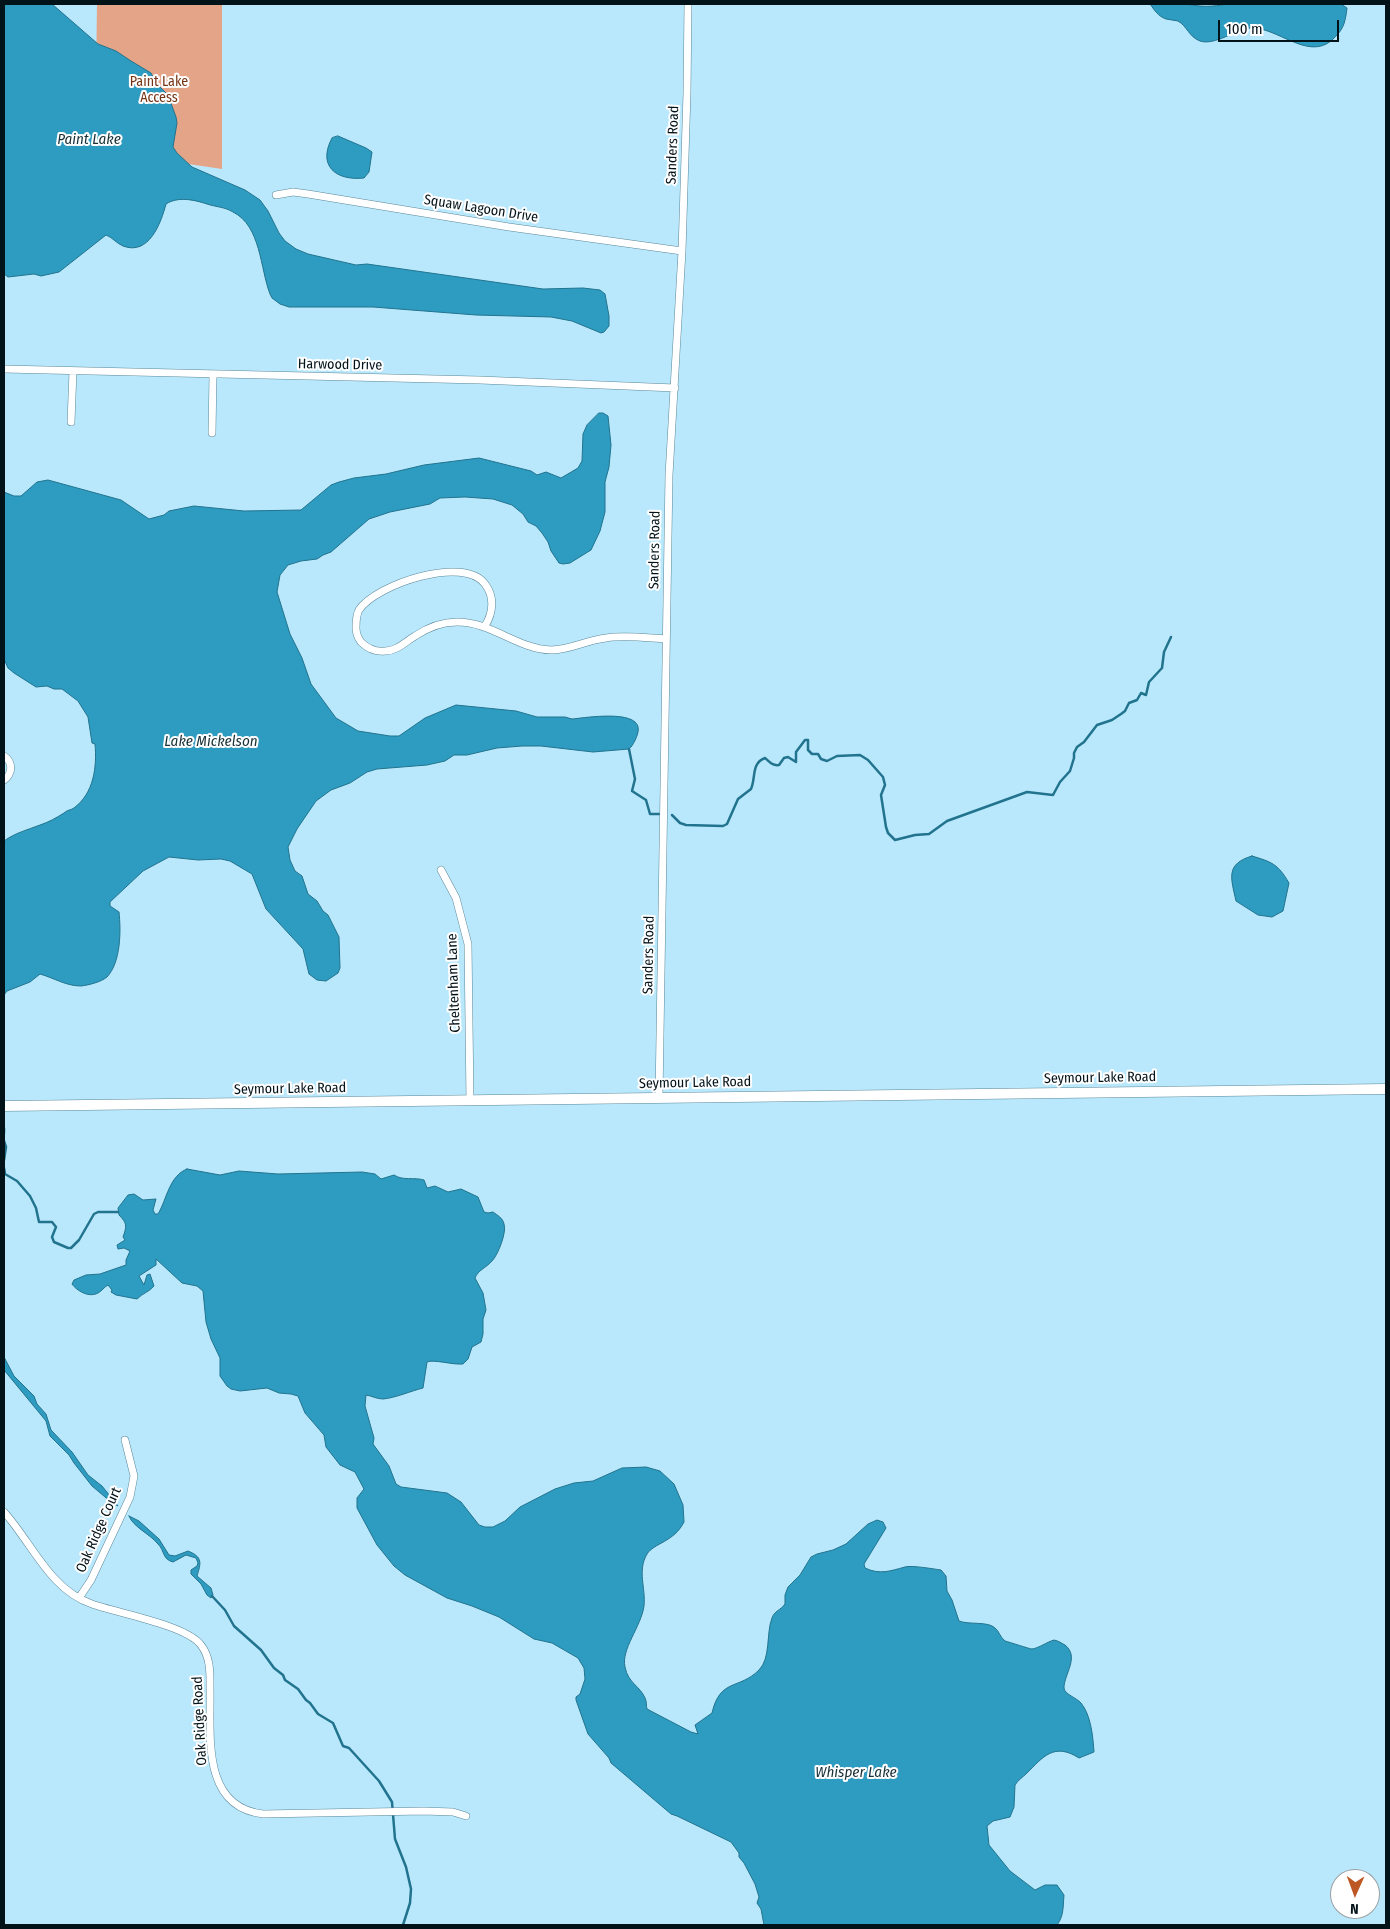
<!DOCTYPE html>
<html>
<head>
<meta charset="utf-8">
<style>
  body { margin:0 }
  #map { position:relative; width:1390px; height:1929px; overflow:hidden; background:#b9e8fc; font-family:"Fira Sans Condensed",sans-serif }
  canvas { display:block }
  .frame { position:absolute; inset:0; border:5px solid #021219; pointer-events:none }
  .north { position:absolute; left:1330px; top:1869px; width:50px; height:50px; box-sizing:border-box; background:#fff; border:1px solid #9aa0a3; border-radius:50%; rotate:182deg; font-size:14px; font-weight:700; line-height:20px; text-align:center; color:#021219 }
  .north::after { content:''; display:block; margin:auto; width:18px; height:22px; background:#bd5825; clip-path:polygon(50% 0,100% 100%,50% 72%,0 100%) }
  .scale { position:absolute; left:1218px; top:20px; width:121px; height:22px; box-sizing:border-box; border:2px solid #021219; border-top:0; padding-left:6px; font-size:15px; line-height:18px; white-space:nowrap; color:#021219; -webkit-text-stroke:4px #fff; paint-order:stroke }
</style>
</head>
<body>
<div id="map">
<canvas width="1390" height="1929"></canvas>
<div class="frame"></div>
<div class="north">N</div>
<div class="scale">100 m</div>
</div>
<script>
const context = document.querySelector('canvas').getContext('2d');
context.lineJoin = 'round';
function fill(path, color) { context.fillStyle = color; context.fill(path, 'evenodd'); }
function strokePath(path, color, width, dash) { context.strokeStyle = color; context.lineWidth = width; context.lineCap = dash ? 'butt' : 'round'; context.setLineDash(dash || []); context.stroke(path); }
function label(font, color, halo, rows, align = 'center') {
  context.font = font + ' "Fira Sans Condensed",sans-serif'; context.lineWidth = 4; context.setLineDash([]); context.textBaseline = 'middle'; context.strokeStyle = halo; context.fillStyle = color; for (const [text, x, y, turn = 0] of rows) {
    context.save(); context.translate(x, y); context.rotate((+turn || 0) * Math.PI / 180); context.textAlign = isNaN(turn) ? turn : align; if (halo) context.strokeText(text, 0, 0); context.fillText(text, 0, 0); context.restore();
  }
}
fill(new Path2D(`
  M97,4H222V169L95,150Z`), '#e4a487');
const water = new Path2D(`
  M4,4H52L98,44L116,51L131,61L151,73L156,83L168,95L176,117L177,123L173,147L177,153L192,167L245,190L260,200L268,211L279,233L285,241L296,249L308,254L356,265L367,264L543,289L583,288L600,290L605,294L609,316V326L604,332L601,333L572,321L551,317L476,315L373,307H289L280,304L272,298L270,294C260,268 261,226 233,212C225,207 216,207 207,204C195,200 178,196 166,204C161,223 149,256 123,246C116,243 112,237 106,235L59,272L41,276L34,274L8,277L4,274Z
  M1150,4C1161,4 1176,1 1187,4C1201,7 1212,7 1227,4H1341L1347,8C1345,25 1343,30 1331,41C1307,60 1277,27 1251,28C1236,29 1215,46 1200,41C1189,37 1187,26 1178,21C1174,20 1170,20 1166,19C1158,16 1155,11 1150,4Z
  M338,136L366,148L372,152L369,172L364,178C336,181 317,166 332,138Z
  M599,413H603L608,416L611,445L609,467L605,482V512L600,531L591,550L570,563L563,564L559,563L551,551L548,542L542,533L536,526L528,522L523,514L512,505L493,499L465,497L440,498L430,504L390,512L369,519L331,552L323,555L317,559L301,561L288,565L280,575L277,592L290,634L302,658L311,684L336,718L358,731L390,736H399L425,718L456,705L516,711L537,717H565L572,719C584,718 643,708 638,732C637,737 633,746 629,749L593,752L541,746H522L497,748L467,755H454L445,761L427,765L377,769L367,772L350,783L331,790L316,801L297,829L288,847L290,860L295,871L302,876L308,894L317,901L323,911L328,915L339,937L340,968L338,973L326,981L317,980L309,974L303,949L266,909L252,874L230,861L221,859L198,860L169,857L143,871L110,902V906L119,912C121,931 121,962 107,977C101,982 89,985 81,986C66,986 54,978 40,974L30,982L7,991L4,995V841C15,833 27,830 40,825C49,822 56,818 64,813C67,810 71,810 74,808C94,793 97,767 95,744L92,743L88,717L78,701L62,689H54L47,686L36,687L14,673L8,668L4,659V492L14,496H21L37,482L48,480L121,500L149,519L164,515L169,511L194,506L244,511L301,510L331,485L339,482L354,478L386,474L424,465L479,458L531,471L537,475L546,472L561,478L578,468L582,461L583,434L587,425Z
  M1252,856C1272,862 1278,864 1289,883L1283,911L1272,917L1258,915L1236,901C1231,878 1225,864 1252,856Z
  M187,1169L220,1175L239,1171L278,1174L362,1172L375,1174L381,1179L394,1175C403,1181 414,1177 424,1180L427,1188L435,1186L448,1192L461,1189L478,1197L484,1212L488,1213L493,1212C497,1215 503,1218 504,1224C507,1232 498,1255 492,1261C486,1268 478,1270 475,1278L483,1293L486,1310L483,1319V1334L481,1342L472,1347L468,1359L463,1364C453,1365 433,1359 427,1362L423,1388C411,1391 395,1398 383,1399C377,1399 372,1396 366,1395L365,1406L374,1438L373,1444L389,1466L396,1484L401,1487L447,1493L461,1502L479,1525L485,1527H493L505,1521L520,1507L555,1489L574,1483L593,1481L622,1468L646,1467L660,1471L674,1484L683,1505L684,1522C674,1542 654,1543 647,1554C637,1571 646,1588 644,1606C641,1627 621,1649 625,1667C628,1683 640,1686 645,1698C647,1702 646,1706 647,1709L691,1732L698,1734L695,1725L712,1713C720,1678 739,1690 759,1670C771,1658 766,1633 772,1618C774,1611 781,1610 785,1604V1595L788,1587L800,1575L811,1557L817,1554L833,1550L846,1544L868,1524L877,1520L883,1522L886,1528L864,1564L865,1568C880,1575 890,1571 905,1567C911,1565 934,1569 941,1570L946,1576L947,1591L952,1600L959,1621C969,1625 988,1621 995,1628C999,1631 1000,1637 1005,1641C1009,1642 1030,1649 1032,1649C1039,1648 1047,1642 1054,1640C1059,1641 1061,1643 1065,1645C1080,1657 1064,1674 1064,1688C1064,1694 1077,1698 1081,1703C1091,1715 1093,1737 1094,1752L1079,1758C1054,1742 1043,1757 1027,1773C1023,1777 1018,1780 1015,1785L1014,1807L1010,1817L993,1821L987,1826L989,1845L1010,1871L1035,1890L1045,1885H1057L1064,1895C1063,1906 1064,1916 1057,1925H764L761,1909L757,1903L759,1897L755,1884L744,1863L739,1857V1853L731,1842L677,1816L671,1814L611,1763L609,1758L588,1734L576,1700V1697L580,1694L585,1679L584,1668L578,1658L552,1643L534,1639L499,1617L472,1606L447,1598L405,1575L394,1566L377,1545L357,1508V1498L364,1489L355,1472L340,1465L326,1447L324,1435L305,1413L298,1396L291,1394L279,1393L267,1388L240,1391L231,1389L227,1386L220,1376V1358L211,1339L206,1322L203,1291L197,1286L182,1283L156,1259V1265L139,1276L144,1285L147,1275L150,1274L154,1286C149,1292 143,1293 137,1299L116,1295L111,1292L112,1290L108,1285C104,1287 102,1291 98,1293C89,1298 77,1291 72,1284L74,1280L86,1275L100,1274L126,1265V1260L130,1251L124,1248L118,1249L117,1245L125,1240L123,1237C127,1226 127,1223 119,1215L118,1208L128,1195L134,1194L143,1200L156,1199L153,1210L155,1214H158C167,1199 169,1176 187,1169Z
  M4,1357L14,1376L34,1396L37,1404L46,1414L51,1430L72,1452L88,1475L102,1486L118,1506L111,1502L92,1486L74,1463L69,1455L50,1436L46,1421L4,1370Z
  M129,1516L139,1521L159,1539L169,1555L175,1556L188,1551C203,1557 201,1563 197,1576L211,1588L213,1595L211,1598L207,1595L201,1584L191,1574V1570L197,1566L198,1563L196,1558L186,1555L173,1562C162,1559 165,1551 158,1544C150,1534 133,1527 129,1516Z`);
fill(water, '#2e9cc0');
strokePath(water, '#21738e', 1);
strokePath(new Path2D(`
  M629,749L635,779L632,791L646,800L650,814H659
  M672,815L680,823L686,825L723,826L727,824L738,799L751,789C756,778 751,763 765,758C770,762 772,766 779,765L784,758L788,757L796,762V752L805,740H808V750L812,754H818L821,759L827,761L837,756L860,755L868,760L883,777L885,785L881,795L886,827L888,833L895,840L915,835L929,834L947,821L1027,792L1053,795L1060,782L1070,771L1074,758V753L1077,747L1084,742L1097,725L1112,720L1121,714L1125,711L1129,703L1137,700L1141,693L1146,695L1149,682L1162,668L1164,652L1171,637
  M4,1128V1133
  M4,1141L6,1147L4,1160
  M4,1168L5,1174L17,1181L30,1196L36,1208L39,1222H52L56,1227L52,1237L54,1242L68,1248H71L79,1240L94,1214L98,1212H118
  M212,1596L225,1610L234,1626L261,1650L274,1668L283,1675L285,1680L298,1689L306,1700L310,1703L318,1714L333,1723L343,1746L349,1748L379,1781L392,1802L395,1839L406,1867L411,1889L410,1903L403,1925`), '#21738e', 2.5);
const street = new Path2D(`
  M276,195L293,192L308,194L509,227L682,251
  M4,369L480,380L675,388
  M71,422L73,371
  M212,433L213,375
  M485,626C493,613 495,597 485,584C465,555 376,584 359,610C356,615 356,622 356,628C356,633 358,638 361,642C367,648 376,652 385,651C397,651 405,642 415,636C427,628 442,622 457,622C492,622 517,649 551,650C570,650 587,640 606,638C625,635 647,638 666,639
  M4,756C13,762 13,773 4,780
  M441,870L456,898L468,944L470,1101
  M659,1097L669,475L682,251L687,93L688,4
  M4,1512C32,1543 50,1590 92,1604C117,1613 186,1625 201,1645C211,1658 210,1674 210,1689C211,1735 201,1807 263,1814L424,1811L453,1812L466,1816
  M79,1598L91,1580L130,1497L134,1476L125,1440`);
const secondary = new Path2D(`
  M4,1106L1386,1089`);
strokePath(street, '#5b8799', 8);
strokePath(secondary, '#5b8799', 11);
strokePath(street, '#fff', 7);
strokePath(secondary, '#fff', 10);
label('14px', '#763616', '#fff', [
  ["Paint Lake",159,82],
  ["Access",159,98]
]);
label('14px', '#021219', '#fff', [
  ["Sanders Road",673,145,-88],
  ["Squaw Lagoon Drive",481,209,9],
  ["Harwood Drive",340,365,1],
  ["Sanders Road",655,550,-89],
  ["Sanders Road",649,955,-89],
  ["Cheltenham Lane",454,983,-92],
  ["Seymour Lake Road",1100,1078,-1],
  ["Seymour Lake Road",695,1083,-1],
  ["Seymour Lake Road",290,1089,-1],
  ["Oak Ridge Court",99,1530,-66],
  ["Oak Ridge Road",200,1721,-93]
]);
label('italic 15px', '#193139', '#fff', [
  ["Paint Lake",89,140],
  ["Lake Mickelson",211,742],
  ["Whisper Lake",856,1773]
]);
</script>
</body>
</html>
